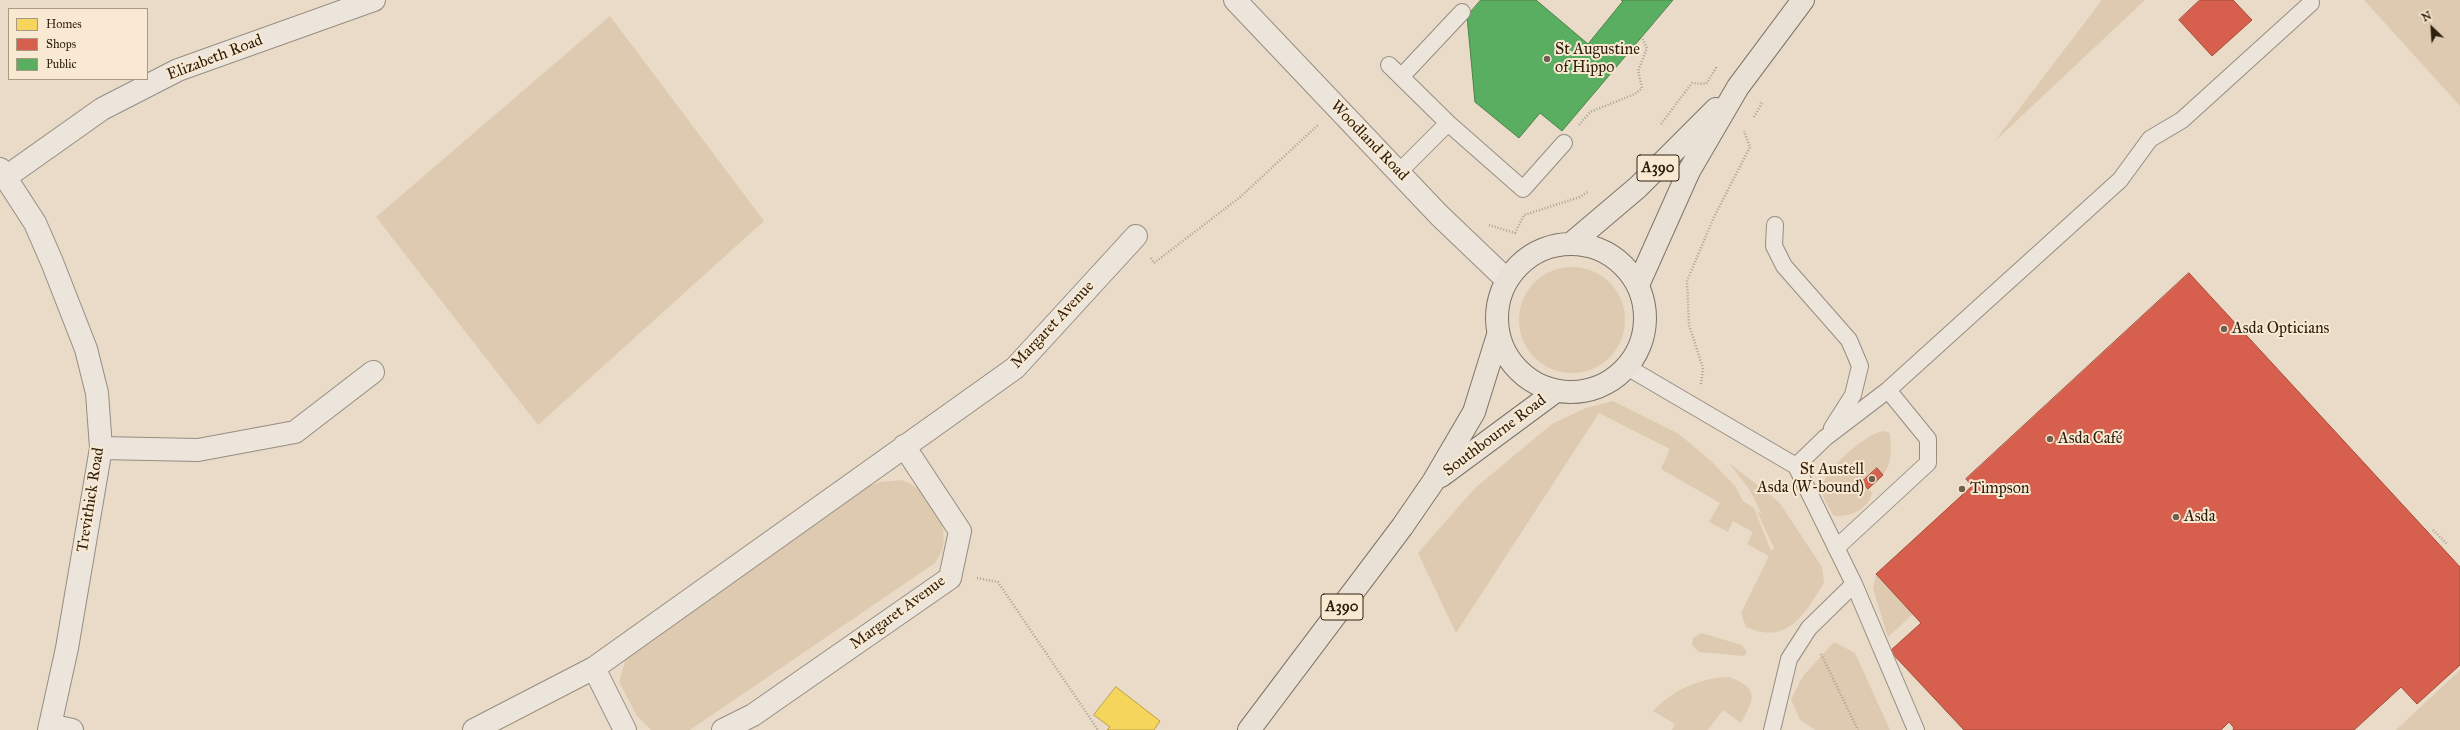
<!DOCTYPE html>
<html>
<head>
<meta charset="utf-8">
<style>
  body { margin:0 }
  #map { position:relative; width:2460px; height:730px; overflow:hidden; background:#e9dbc8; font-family:"IM FELL Great Primer",serif }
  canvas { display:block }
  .legend { position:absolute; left:8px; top:8px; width:140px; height:72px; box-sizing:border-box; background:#fae9d2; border:1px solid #a89984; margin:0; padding:5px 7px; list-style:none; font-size:12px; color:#2e200f }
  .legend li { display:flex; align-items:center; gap:8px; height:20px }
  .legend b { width:20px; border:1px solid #a89984 }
  .north { position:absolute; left:2412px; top:8px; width:40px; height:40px; -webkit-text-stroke:3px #fae9d2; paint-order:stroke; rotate:335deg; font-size:11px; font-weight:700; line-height:16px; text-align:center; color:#2e200f }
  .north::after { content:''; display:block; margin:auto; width:14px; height:18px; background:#2e200f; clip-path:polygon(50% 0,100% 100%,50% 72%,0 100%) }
</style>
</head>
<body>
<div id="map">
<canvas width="2460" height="730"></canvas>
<ul class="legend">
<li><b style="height:11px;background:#f6d55c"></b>Homes</li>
<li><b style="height:11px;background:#d6604d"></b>Shops</li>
<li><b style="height:11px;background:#5aae61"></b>Public</li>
</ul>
<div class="north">N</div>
</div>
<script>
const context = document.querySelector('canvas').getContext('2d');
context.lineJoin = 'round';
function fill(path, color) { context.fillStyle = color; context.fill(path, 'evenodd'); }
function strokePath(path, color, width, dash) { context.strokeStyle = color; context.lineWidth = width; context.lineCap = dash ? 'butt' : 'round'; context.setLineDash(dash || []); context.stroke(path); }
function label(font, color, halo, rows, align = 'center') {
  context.font = font + ' "IM FELL Great Primer",serif'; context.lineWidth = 4; context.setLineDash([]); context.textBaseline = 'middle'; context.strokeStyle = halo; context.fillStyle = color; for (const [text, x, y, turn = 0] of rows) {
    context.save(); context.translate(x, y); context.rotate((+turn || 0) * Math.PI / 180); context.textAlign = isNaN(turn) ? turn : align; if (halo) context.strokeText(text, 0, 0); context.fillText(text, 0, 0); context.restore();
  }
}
fill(new Path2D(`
  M2102,0H2145L1994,142Z
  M2364,0H2460V106Z
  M610,16L764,221L538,425L376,217Z
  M1519 320a53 53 0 1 1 106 0a53 53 0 1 1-106 0Z
  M1613,401L1679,434L1711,461L1735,486L1743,501L1754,508L1771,551L1774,548L1757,511L1762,514L1749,489L1729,463L1779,502L1822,567L1824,583C1804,614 1788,646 1746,627L1741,613L1769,556L1747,544L1753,532L1733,521L1728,532L1709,522L1720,503L1661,469L1670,449L1599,413L1456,633L1418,553L1475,488L1552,424L1586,408Z
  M1883,431L1890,433C1891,449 1893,462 1883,475L1876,468L1862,482L1872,493C1869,509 1847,519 1833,515C1829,507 1822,498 1822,489C1823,470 1866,434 1883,431Z
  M902,480C928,490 948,517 943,546C942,552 938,558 935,563L690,730H651L637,716L619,682L625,661L640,640L866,487L881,482Z
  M1876,574L1913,614L1888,637L1873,589Z
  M1701,633L1742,645L1747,652L1744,656L1699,652L1692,645L1693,638Z
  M1834,642L1855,653L1890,730H1816L1800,720L1791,699L1803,676Z
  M2460,670V730H2396Z
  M1729,677C1759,688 1755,698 1741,723L1723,710L1708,730H1672L1675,724L1653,711C1675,689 1699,678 1729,677Z`), '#decab0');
const homes = new Path2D(`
  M1116,687L1160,721L1154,730H1107L1110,727L1094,715Z`);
fill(homes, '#f6d55c');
strokePath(homes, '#ba9f45', 1);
const shops = new Path2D(`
  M2200,0H2233L2252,20L2212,56L2179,20Z
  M2189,273L2460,567V665L2417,704L2401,687L2354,730H2233L2234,728L2229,722L2221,730H1964L1890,651L1921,623L1876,574L1972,486L1966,479Z
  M1877,468L1883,475L1868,489L1862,482Z`);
fill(shops, '#d6604d');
strokePath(shops, '#a44d3a', 1);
const public = new Path2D(`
  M1481,0H1536L1588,44L1623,1L1621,0H1673L1562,131L1540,113L1519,138L1475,102L1467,16Z`);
fill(public, '#5aae61');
strokePath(public, '#4d8348', 1);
const lane = new Path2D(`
  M1389,65L1448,123L1399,172
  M1401,77L1462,12
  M1448,123L1523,189L1564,143
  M1775,225L1774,246L1784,266L1849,340L1860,366L1853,395L1832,428
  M1627,367L1796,466L1854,584L1809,628L1789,659L1772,730
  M1796,466L1825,438L1888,390L2120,180L2150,139L2182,120L2311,3
  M1836,548L1928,463V439L1888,390
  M1854,584L1916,730`);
const street = new Path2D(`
  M1235,0L1439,215L1507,280
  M0,169L35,223L52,262L86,349L97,393L101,448L67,648L49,730
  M6,177L102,109L178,70L374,0
  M101,448L198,450L295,432L373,372
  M594,668L625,730
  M50,725L72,730
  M474,730L594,668L1015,368L1136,236
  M723,730L753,715L950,578L960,531L904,446`);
const highway = new Path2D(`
  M1572,243L1638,187L1716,109
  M1497 318a74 74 0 1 1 148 0a74 74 0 1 1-148 0Z
  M1638,285L1689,171L1738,87L1803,0
  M1441,476L1556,391
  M1249,730L1402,527L1433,482L1474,412L1498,335`);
strokePath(lane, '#978d80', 18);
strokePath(street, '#978d80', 24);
strokePath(highway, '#7d7468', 24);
strokePath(new Path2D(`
  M1754,117L1762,103L1760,102
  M1661,124L1692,83L1706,84L1716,68L1718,69
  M1579,125L1590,112L1635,94L1642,88L1638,71L1647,48L1642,38
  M1489,225L1515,233L1524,215L1580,197L1589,191
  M1151,258L1154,263L1239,198L1318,125
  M1701,384L1703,368L1689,325L1687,281L1714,217L1750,147L1744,131
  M2433,530L2447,544
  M977,578L998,582L1098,730
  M1821,654L1858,730`), '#a8a198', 2.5, [1, 2]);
strokePath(lane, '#ece5dc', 16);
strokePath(street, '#ece5dc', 22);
strokePath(highway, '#e9e1d6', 22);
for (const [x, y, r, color] of [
  [1547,59,4,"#6f6150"],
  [2224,329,4,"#6f6150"],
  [2050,439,4,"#6f6150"],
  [1872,479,4,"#6f6150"],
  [1962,489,4,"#6f6150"],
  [2176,517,4,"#6f6150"]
]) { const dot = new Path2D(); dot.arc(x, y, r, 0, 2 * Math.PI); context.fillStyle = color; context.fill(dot); strokePath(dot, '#fae9d2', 1.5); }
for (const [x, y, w] of [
  [1658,168,42],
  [1342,607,42]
]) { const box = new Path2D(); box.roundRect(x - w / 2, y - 13, w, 26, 3); context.fillStyle = '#fae9d2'; context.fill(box); strokePath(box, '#2e200f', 1); }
label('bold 15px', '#2e200f', null, [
  ["A390",1658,168],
  ["A390",1342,607]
]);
label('16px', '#2e200f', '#fae9d2', [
  ["St Augustine",1555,50],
  ["of Hippo",1555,68],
  ["Asda Opticians",2232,329],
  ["Asda Café",2058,439],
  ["St Austell",1864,470,"right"],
  ["Asda (W-bound)",1864,488,"right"],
  ["Timpson",1970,489],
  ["Asda",2184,517]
], 'left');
label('16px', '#2e200f', '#fae9d2', [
  ["Elizabeth Road",215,58,-21],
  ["Woodland Road",1369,141,46],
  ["Margaret Avenue",1053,325,-47],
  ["Southbourne Road",1495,436,-37],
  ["Trevithick Road",91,500,-81],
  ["Margaret Avenue",898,613,-36]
]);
</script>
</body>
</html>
